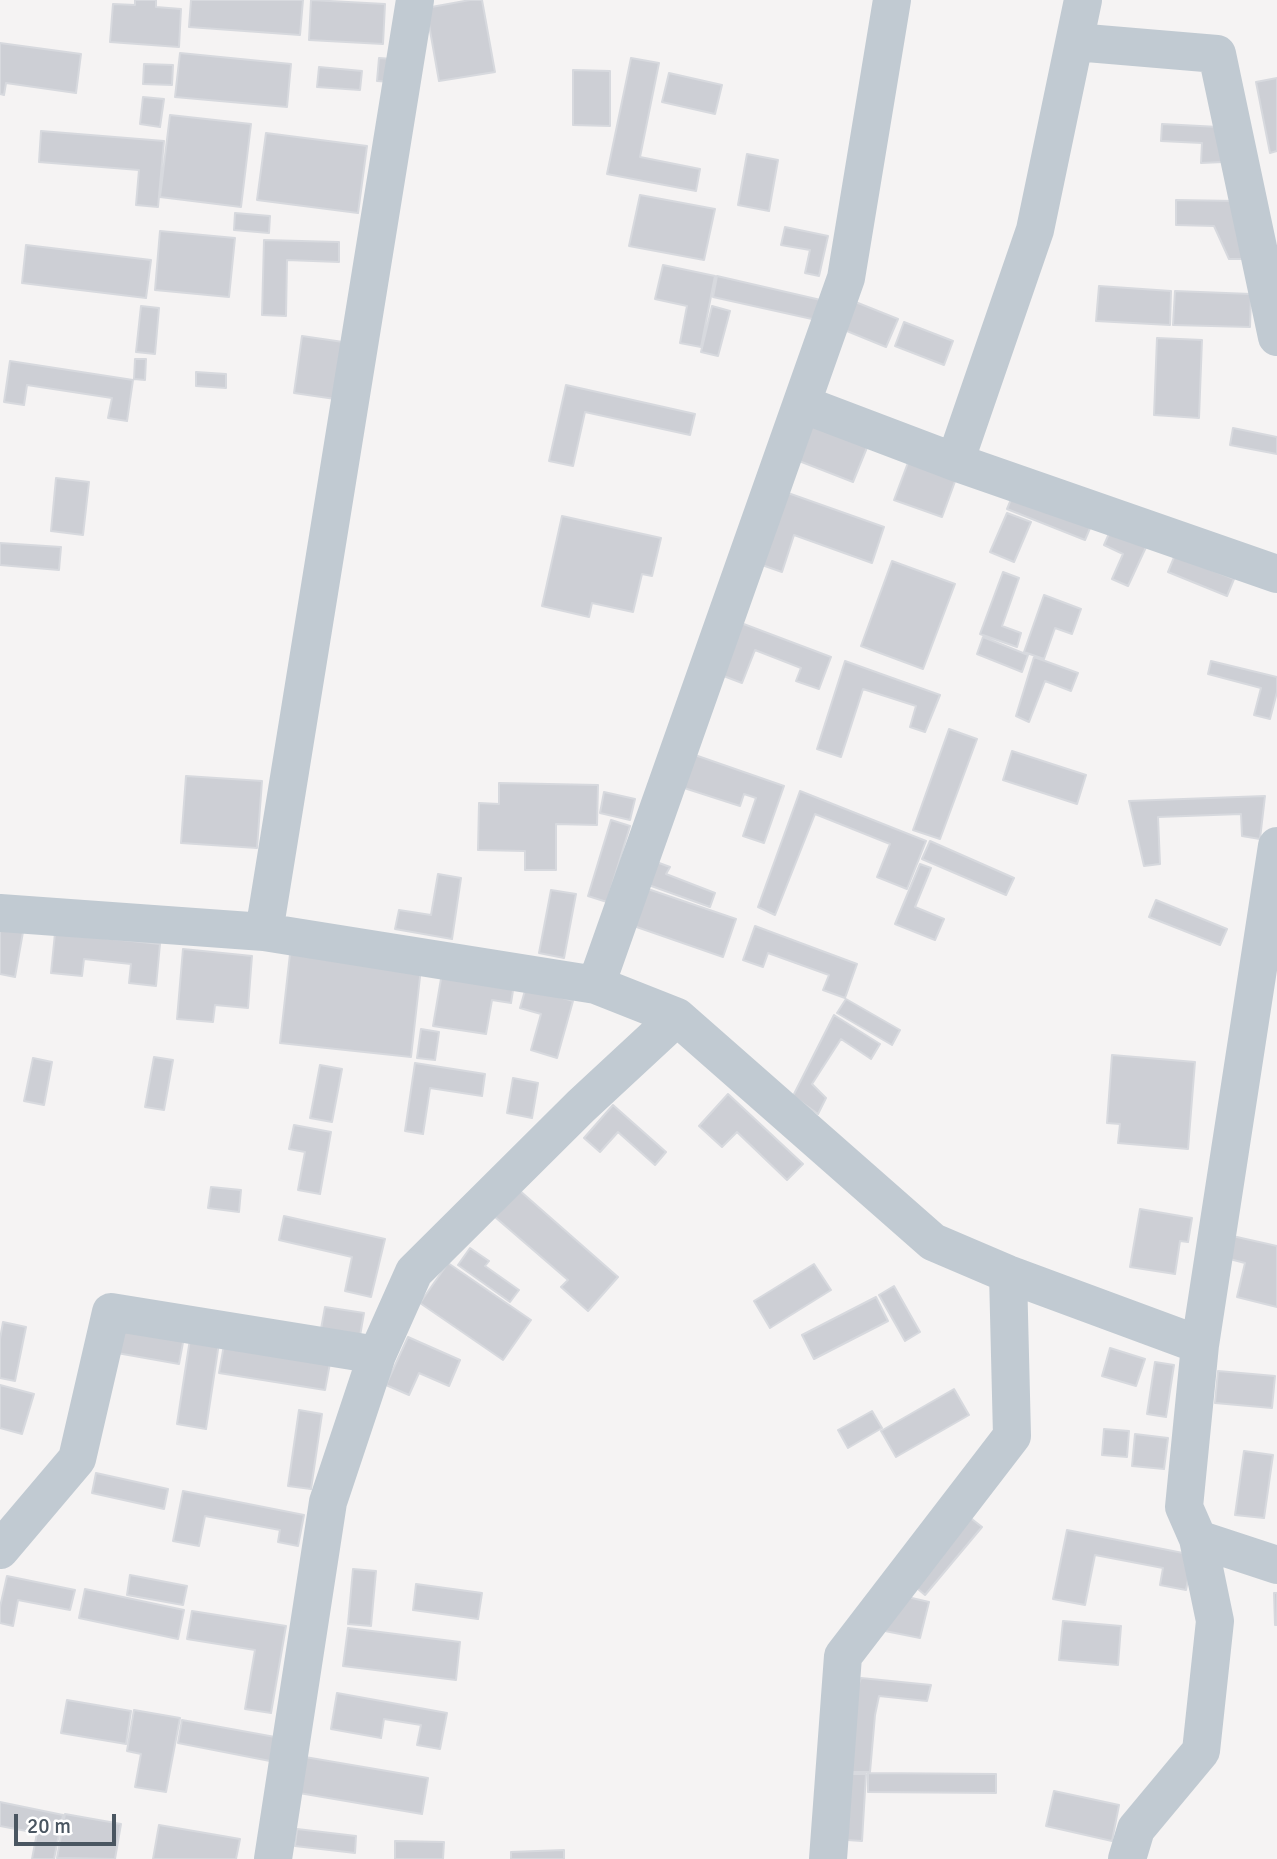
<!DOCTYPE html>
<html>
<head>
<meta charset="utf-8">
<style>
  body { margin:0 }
  #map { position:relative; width:1277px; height:1859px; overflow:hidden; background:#f5f3f3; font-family:Signika,sans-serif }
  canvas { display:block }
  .scale { position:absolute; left:14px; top:1814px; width:102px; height:32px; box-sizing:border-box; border:4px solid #4a5661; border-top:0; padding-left:9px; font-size:21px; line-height:24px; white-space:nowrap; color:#4a5661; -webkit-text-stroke:5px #fff; paint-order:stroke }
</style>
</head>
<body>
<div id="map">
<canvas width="1277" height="1859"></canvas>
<div class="scale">20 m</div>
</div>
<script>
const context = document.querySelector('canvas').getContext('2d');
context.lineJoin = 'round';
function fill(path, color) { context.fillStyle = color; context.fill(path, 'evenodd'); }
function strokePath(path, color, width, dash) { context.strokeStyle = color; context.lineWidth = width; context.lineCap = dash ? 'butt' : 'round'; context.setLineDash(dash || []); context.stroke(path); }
const building = new Path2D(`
  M135,0H156V7L181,9L179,47L110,42L113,4L135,5Z
  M191,0H303L300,35L189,27Z
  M311,0L385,4L383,44L309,40Z
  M470,0H482L495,72L439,81L426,8Z
  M0,43L81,54L76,93L6,83L4,95L0,94Z
  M180,53L291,64L287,107L175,97Z
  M379,58L393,59L391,82L377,81Z
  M631,58L659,63L640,157L700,169L696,191L607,174Z
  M144,64L173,65L172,85L143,84Z
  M319,67L362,71L360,90L317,87Z
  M573,70L610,71V126L573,125Z
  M669,73L722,85L715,114L662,102Z
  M1277,78V151L1270,153L1256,82Z
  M143,97L164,99L160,127L140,124Z
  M170,115L251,124L241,207L160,197Z
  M1162,124L1219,127L1223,162L1201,163L1202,143L1161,141Z
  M41,131L164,141L158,207L136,205L139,170L39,162Z
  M266,133L367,146L358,213L257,200Z
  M747,154L778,160L769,211L738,205Z
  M640,195L715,209L704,260L629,246Z
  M1176,200L1236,201L1245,259H1229L1214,226L1176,225Z
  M235,213L270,216L269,233L234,230Z
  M785,227L828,236L819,276L805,273L810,250L781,245Z
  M160,231L235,238L229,297L155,290Z
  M264,240L339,242V262L287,260L286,316L262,315Z
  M26,245L151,260L146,298L22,283Z
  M663,265L715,276L701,347L680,343L687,306L655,299Z
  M717,276L825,301L821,321L713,297Z
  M1099,286L1171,291L1170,325L1096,321Z
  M1175,291L1251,294L1250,327L1173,325Z
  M853,301L898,319L886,347L842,329Z
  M141,306L159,308L155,354L136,352Z
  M712,306L730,311L718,356L701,352Z
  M904,322L953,341L944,365L895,346Z
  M302,336L350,343L342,400L294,393Z
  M1157,338L1202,340L1199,418L1154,415Z
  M135,359H146L145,380L134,379Z
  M10,361L133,380L127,421L108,418L112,398L27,385L24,405L4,402Z
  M196,372L226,374V388L196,386Z
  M566,385L695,414L690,435L585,412L573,466L549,461Z
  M809,422L868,445L853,482L794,459Z
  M1233,428L1277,437V454L1230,445Z
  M909,460L957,476L942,517L894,500Z
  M56,478L89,482L83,535L51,531Z
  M1015,490L1093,521L1085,540L1007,509Z
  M788,493L884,527L872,563L794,535L782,572L762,565Z
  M1007,513L1031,522L1014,562L990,552Z
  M562,516L661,538L652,576L642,574L633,612L592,603L589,617L542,606Z
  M1111,529L1147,545L1128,586L1112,579L1123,554L1104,545Z
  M0,543L61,547L59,570L0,565Z
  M1175,555L1234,579L1227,596L1168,572Z
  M892,561L955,584L923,669L861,646Z
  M1003,572L1019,578L1002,626L1021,633L1017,647L980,634Z
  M1044,595L1081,609L1072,634L1055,628L1044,659L1024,652Z
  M741,623L831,657L819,689L796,681L801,668L755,650L742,683L721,675Z
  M983,637L1028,655L1022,672L977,654Z
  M1034,657L1078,673L1071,691L1045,681L1029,722L1016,716Z
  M845,661L940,695L925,732L910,727L916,706L863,689L841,757L817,749Z
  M1211,661L1277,677V692L1270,719L1254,715L1261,688L1208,674Z
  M949,729L977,739L940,839L913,830Z
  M1012,751L1086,775L1077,804L1003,780Z
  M692,754L784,786L764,843L743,836L756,798L744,794L740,806L681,787Z
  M186,776L262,781L257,848L181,843Z
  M499,783L598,785L597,825L556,824V870H525V851L478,850L479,803L499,804Z
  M800,791L926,841L907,889L877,877L890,844L815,814L775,915L758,907Z
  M604,792L635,799L630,820L600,813Z
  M1265,796L1260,839L1242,836L1241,814L1158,817L1160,864L1144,866L1129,801Z
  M611,820L630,826L607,902L588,896Z
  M930,841L1014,878L1006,895L922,859Z
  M651,860L670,867L666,874L715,893L710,907L643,883Z
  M920,864L931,868L915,907L944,919L935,940L895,924Z
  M438,874L461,878L452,939L395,929L399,910L431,915Z
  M642,887L736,919L723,957L628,924Z
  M551,890L576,894L564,958L539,953Z
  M1156,900L1227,929L1220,945L1149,917Z
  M755,926L857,964L845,998L823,990L829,975L768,953L763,967L743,960Z
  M0,928L23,932L15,977L0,974Z
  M55,933L160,944L156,986L129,983L131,964L84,959L82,976L51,973Z
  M183,949L252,956L248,1008L215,1005L213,1022L177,1019Z
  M290,954L421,968L411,1057L280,1043Z
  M442,973L514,984L511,1003L492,1000L486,1034L433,1026Z
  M526,987L573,1001L557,1058L531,1050L541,1014L520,1008Z
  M846,999L900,1030L892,1045L837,1013Z
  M834,1015L880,1044L871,1059L841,1039L812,1084L826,1098L818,1114L793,1096Z
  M421,1029L439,1032L435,1060L417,1058Z
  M1112,1055L1195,1062L1188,1149L1118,1143L1120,1124L1107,1123Z
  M154,1057L173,1060L164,1110L145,1107Z
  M33,1058L52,1062L44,1105L24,1101Z
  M415,1063L485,1074L482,1096L430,1088L423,1134L405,1131Z
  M320,1065L342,1069L332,1122L310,1118Z
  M513,1078L538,1083L532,1118L507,1113Z
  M728,1094L803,1164L787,1180L737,1132L722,1147L699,1126Z
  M613,1105L666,1152L655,1165L618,1132L600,1152L584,1138Z
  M294,1125L331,1132L320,1194L298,1190L305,1152L289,1149Z
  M211,1187L241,1190L239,1212L208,1208Z
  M519,1190L618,1277L588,1311L561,1287L568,1280L495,1217Z
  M1140,1209L1192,1218L1188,1242L1180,1241L1175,1274L1130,1267Z
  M284,1216L385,1239L371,1297L345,1291L352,1257L279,1240Z
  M1228,1235L1277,1246V1307L1237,1297L1245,1263L1222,1257Z
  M470,1248L489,1261L485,1266L519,1290L510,1302L458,1265Z
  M448,1263L531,1320L503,1360L420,1303Z
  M814,1264L831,1290L770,1328L754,1301Z
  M894,1286L920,1332L905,1341L879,1295Z
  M876,1297L888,1321L814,1359L802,1335Z
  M325,1307L364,1313L360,1336L321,1329Z
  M3,1322L26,1327L15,1381L0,1378V1339Z
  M122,1325L184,1337L179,1364L117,1353Z
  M408,1337L460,1360L449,1386L419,1373L409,1395L386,1385Z
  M190,1339L219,1343L206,1429L177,1424Z
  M224,1345L330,1363L325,1390L219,1373Z
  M1110,1348L1145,1359L1136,1386L1102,1376Z
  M1155,1362L1174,1365L1166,1417L1147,1414Z
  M1218,1371L1275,1376L1272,1408L1215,1403Z
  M0,1385L34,1394L22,1434L0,1428Z
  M954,1389L969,1415L896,1457L881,1431Z
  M299,1410L322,1414L311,1489L288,1486Z
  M872,1411L882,1428L848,1448L838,1430Z
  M1104,1429L1129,1431L1127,1457L1102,1455Z
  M1135,1434L1168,1438L1164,1469L1132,1466Z
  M1244,1451L1273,1455L1264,1518L1235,1515Z
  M96,1473L168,1489L164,1509L92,1493Z
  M183,1491L304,1515L298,1546L278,1542L280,1530L205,1516L199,1546L173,1541Z
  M968,1516L982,1527L925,1595L912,1584Z
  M1067,1530L1193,1555L1186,1590L1160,1585L1163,1568L1095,1555L1085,1605L1053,1599Z
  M353,1569L376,1571L371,1626L348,1624Z
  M130,1575L187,1586L183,1605L127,1595Z
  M7,1576L75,1590L70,1610L18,1600L13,1626L0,1623V1607Z
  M416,1584L482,1593L478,1619L413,1610Z
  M85,1589L184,1610L178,1639L79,1618Z
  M1274,1593H1277V1625H1275Z
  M899,1595L929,1602L920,1638L885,1631Z
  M192,1611L286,1626L271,1713L245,1709L255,1650L187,1639Z
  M1063,1621L1121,1626L1118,1665L1059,1660Z
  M348,1628L460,1642L456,1680L343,1666Z
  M861,1678L931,1685L927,1701L879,1696L875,1715L870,1772H849L855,1695Z
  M337,1693L447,1713L440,1749L417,1745L421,1725L384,1719L381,1738L331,1729Z
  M67,1700L131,1711L126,1744L61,1733Z
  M134,1710L180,1718L166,1792L135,1787L141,1754L127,1751Z
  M182,1720L275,1737L270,1761L178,1743Z
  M305,1757L428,1778L422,1814L299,1793Z
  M868,1773L996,1774V1793L868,1792Z
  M851,1774H866L862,1841L847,1840Z
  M1054,1791L1119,1805L1112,1841L1046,1826Z
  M0,1802L63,1815L54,1859H32L37,1833L0,1826Z
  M65,1814L121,1824L115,1859L57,1858Z
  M159,1825L240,1839L236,1859H153Z
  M297,1829L356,1836L355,1853L295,1846Z
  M395,1841L444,1842L443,1859H395Z
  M564,1850V1859H511V1852Z`);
fill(building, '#cdcfd5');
strokePath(building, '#d7d9de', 2);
strokePath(new Path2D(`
  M1075,42L1217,54L1277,337
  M802,404L955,462L1277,574
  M955,462L1035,230L1083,0
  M0,913L264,932L596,985L677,1017L933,1242L1008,1274L1200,1345
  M264,932L415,0
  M596,985L846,278L892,0
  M1198,1539L1277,1565
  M0,1550L77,1459L111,1312L377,1355
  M273,1859L328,1502L377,1355L414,1272L581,1106L677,1017
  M828,1859L843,1656L1012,1436L1008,1274
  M1127,1859L1136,1829L1201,1751L1215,1621L1198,1539L1184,1507L1200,1345L1277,846`), '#c1cad2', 38);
</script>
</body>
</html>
